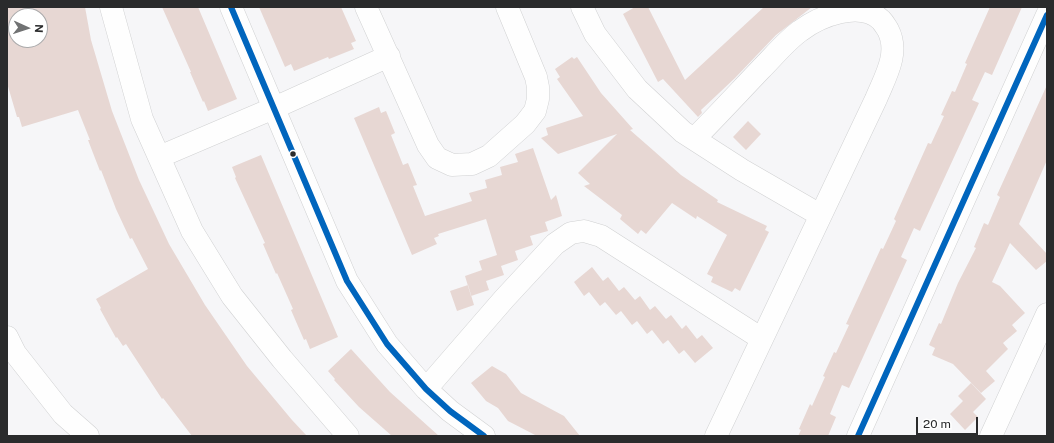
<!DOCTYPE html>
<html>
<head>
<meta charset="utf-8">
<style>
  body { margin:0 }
  #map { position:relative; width:1054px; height:443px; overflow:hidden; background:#f6f6f8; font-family:"Public Sans",sans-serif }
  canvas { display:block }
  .frame { position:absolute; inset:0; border:8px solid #2a2b2c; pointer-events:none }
  .north { position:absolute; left:8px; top:8px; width:40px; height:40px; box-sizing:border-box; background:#fff; border:1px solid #aaaaab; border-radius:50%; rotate:93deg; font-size:11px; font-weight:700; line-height:16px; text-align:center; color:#2a2b2c }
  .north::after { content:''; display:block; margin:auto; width:14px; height:18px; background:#717273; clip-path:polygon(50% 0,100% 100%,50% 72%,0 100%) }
  .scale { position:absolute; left:916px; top:417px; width:62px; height:18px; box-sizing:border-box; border:2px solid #2a2b2c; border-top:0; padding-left:5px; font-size:12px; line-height:14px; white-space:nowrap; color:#2a2b2c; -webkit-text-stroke:3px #fff; paint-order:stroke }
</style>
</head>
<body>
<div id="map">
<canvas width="1054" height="443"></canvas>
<div class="frame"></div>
<div class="north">N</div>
<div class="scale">20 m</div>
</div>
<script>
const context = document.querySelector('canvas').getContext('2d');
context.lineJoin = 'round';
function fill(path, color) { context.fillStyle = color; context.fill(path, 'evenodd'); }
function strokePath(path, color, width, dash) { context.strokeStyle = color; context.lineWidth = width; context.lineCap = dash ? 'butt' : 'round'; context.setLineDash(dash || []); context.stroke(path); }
fill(new Path2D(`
  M7,7H85L91,40L112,111L139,180L169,244L205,305L247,366L292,420L307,436H192L163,398L162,399L126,344L123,346L117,337L116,338L100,309L101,308L96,299L148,269L132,238L130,239L116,209L101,170L100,171L93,153L88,140H90L78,110L22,127L19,117H17L7,83ZM16,16H40V40H16Z
  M162,7H198L237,99L208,111L204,101L203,102L190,72H191Z
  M259,7H341L356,41L351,43L354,49L329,59L328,57L294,71L291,64L285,67Z
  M635,7H648L685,80L764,7H812L776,35L735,78L701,110L702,113L698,117L663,79L658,82L623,14Z
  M990,7H1022L992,75L985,72L972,100L979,103L920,231L914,228L901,257L907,260L849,388L842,385L830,414L836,417L828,436H798L801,430L799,429L810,404L812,406L825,377L823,376L834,352L836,353L849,325L846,324L881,248L883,249L896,221L894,219L928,143L931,144L944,116L941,115L952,91L955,92L967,64L965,63Z
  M572,57L574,59L577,57L601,93L633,129L630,130L654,151L681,175L718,200L717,202L767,226L765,230L769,232L740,291L735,288L732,292L711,282L713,277L707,274L727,235L697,216L696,219L672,203L646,234L641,230L638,234L620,219L622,215L584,186L590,184L578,173L617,134L558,154L541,138L548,135L546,128L583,116L557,79L560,77L555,69Z
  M1047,85V160L1019,224L1047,254V261L1036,270L1010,243L992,282L1000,286L1025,313L1012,325L1017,331L1003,343L1008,349L986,371L995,381L981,393L953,364L932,355L935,348L929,345L939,323L941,324L958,283L976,248L974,247L984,223L988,225L1000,197L997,195Z
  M379,107L381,113L386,111L395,133L391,135L403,165L408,163L417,185L413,186L425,216L472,201L469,193L487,188L485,180L502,175L500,167L518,162L515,154L533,148L551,200L556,195L562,216L545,222L548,231L530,236L533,245L515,251L518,260L501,266L504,275L486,281L489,290L471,296L465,276L482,270L479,261L497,255L486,219L438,234L439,236L434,238L437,244L412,255L354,118Z
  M748,121L761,134L746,150L733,137Z
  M261,155L338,337L310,349L306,339L304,340L291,310L293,309L277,273L276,274L263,244L265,243L235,178L236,177L232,167Z
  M592,267L603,281L608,277L619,291L624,287L635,300L640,296L650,310L655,306L666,319L671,315L682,329L686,325L697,339L702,335L713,348L695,363L684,350L679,354L668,340L663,344L652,330L647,334L637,321L632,325L621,311L616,315L605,302L600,306L589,292L584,296L574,282Z
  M468,285L474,305L457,311L450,291Z
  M351,349L390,392L439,436H392L359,407L334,380L335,379L328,371Z
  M492,366L506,374L521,393L564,416L580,436H537L508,421L498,408L486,401L471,383Z
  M971,383L986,399L973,412L978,417L965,430L950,414L963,401L958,396Z`), '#e7d7d3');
const minor = new Path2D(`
  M111,7L142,119L192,231L232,296L282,359L348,436
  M231,7L347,281L387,344L426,389L450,411L484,436
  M366,7L428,145L437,158L452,165L472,164L489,156L525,124L535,111L538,99V87L536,77L507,7
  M582,7L595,34L637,89L683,132L742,170L820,215
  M694,139C717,116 739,92 761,69C774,56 786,41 800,31C820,16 860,0 881,20C884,23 886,27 888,30C900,53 885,77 876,99L716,436
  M159,157L274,108L389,56
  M7,337L15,353L63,414L88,436
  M426,389L504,299L555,244L571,233L584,231L601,236L762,339
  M858,436L1047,15
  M991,436L1047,314`);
strokePath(minor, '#d0d1d2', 23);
strokePath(minor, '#fefefe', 22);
strokePath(new Path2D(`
  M231,7L347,281L387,344L426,389L450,411L484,436
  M858,436L1047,15`), '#0065bd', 6);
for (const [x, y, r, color] of [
  [293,154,3.5,"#2a2b2c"]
]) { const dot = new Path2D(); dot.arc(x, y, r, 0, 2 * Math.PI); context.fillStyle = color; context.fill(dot); strokePath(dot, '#fff', 1.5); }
</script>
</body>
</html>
